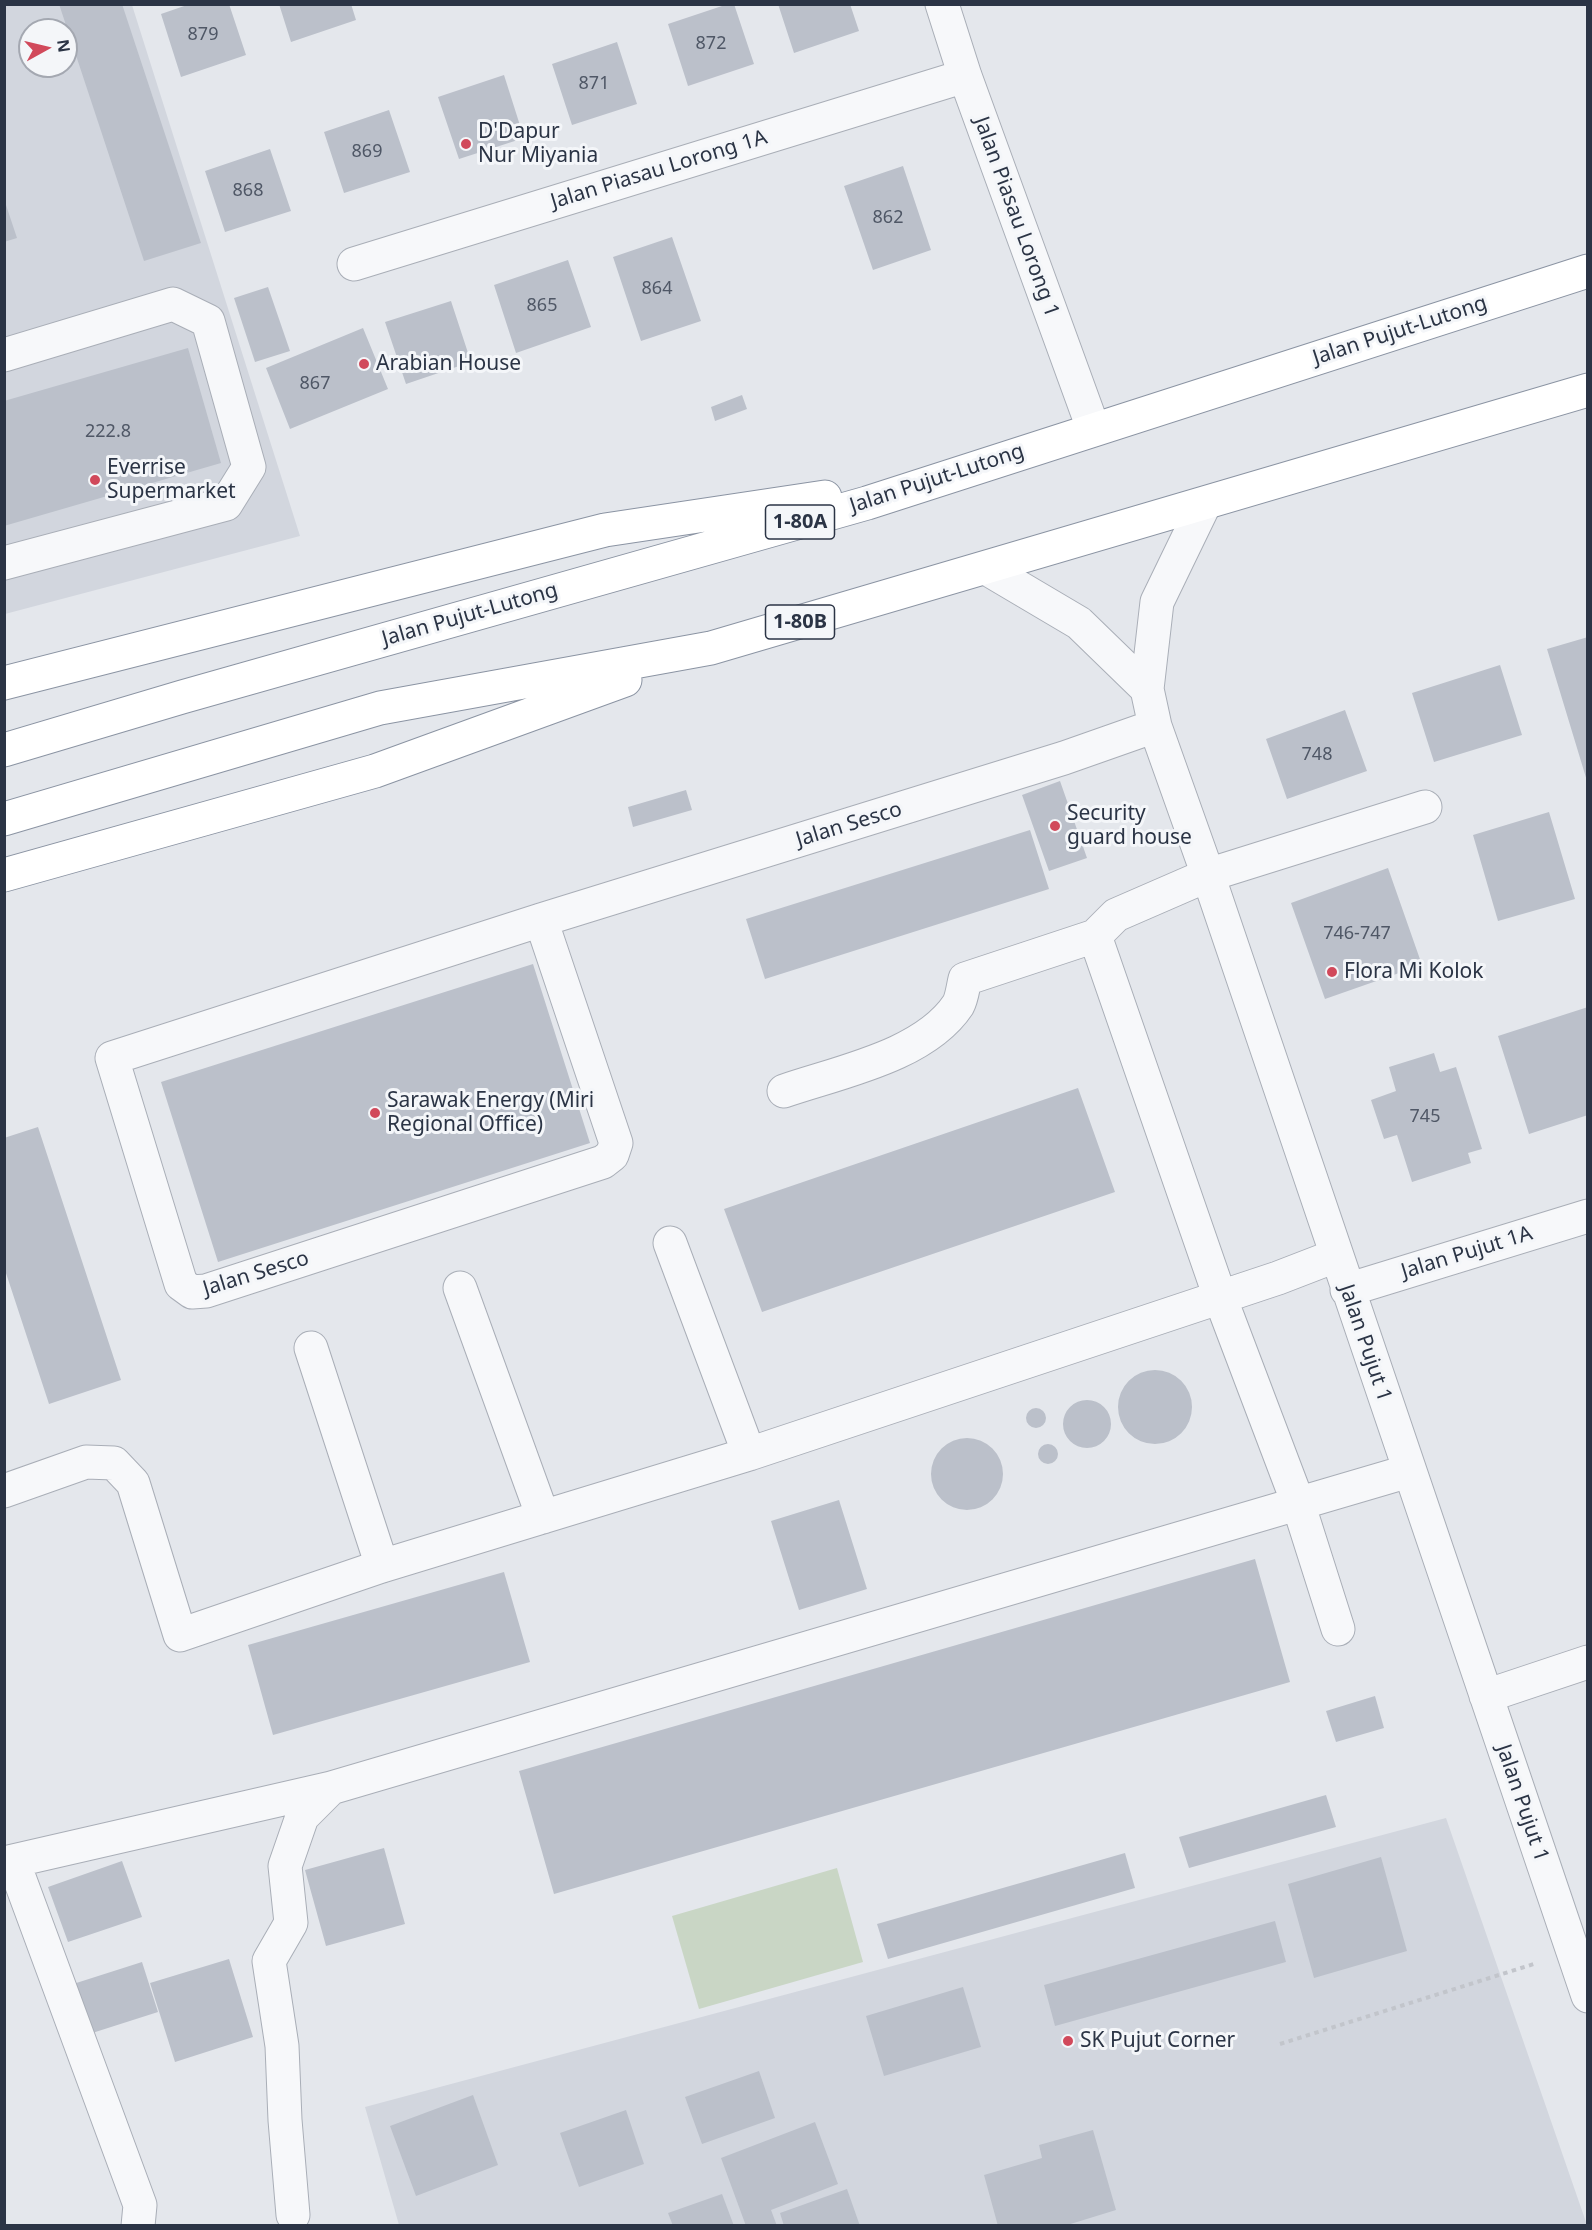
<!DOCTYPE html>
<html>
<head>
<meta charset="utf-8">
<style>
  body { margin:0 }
  #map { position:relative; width:1592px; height:2230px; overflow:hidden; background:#e4e7ec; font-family:"Noto Sans",sans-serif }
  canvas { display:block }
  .frame { position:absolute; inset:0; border:6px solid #2b3445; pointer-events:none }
  .north { position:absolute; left:18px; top:18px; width:60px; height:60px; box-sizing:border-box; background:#f4f6f9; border:2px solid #a4a8b1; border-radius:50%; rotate:82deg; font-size:16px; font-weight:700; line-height:24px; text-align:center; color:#2b3445 }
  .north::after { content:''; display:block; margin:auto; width:21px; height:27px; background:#d1495b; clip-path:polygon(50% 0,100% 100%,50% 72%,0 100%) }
</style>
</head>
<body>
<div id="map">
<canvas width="1592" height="2230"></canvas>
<div class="frame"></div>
<div class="north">N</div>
</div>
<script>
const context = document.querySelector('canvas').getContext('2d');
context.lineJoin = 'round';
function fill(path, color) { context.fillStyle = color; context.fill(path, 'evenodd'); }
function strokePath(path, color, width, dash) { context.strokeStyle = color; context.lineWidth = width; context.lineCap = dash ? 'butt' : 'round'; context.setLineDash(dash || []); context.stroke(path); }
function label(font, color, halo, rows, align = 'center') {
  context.font = font + ' "Noto Sans",sans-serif'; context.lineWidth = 6; context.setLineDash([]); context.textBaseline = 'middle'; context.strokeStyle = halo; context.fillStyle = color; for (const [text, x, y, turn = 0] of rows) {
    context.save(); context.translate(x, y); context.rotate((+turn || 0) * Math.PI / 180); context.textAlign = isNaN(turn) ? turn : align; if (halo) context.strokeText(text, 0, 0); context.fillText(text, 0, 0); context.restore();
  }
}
fill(new Path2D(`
  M5,5H132L300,536L5,614ZM30,30H66V66H30Z
  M1446,1818L1587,2225H399L365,2107Z`), '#d2d6de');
fill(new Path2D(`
  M837,1868L863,1962L699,2009L672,1916Z`), '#c9d6c5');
fill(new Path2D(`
  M59,4H122L201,243L144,261Z
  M190,4H229L246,55L181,77L161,14Z
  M279,4H351L356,20L291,42Z
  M728,4H734L754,64L688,86L668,24Z
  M778,4H850L859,31L794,53Z
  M617,42L637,104L572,125L552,64Z
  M504,75L524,138L459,159L438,97Z
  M389,110L410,172L344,193L324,132Z
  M270,149L291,211L225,232L205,171Z
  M903,166L931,250L873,270L844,186Z
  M4,199L17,238L4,242Z
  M672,237L701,321L641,341L613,257Z
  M568,260L591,327L516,353L494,285Z
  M268,287L290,351L255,362L234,298Z
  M451,301L471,362L406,384L385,322Z
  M363,328L388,389L290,429L266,368Z
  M188,348L221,463L4,526V401Z
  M742,395L747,409L715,421L711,407Z
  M1588,637V781H1587L1547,649Z
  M1500,665L1522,735L1434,762L1412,693Z
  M1345,710L1367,771L1287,799L1266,739Z
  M1060,781L1087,858L1049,871L1022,795Z
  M686,790L692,810L633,827L628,807Z
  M1549,812L1575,899L1498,921L1473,835Z
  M1030,830L1049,889L765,979L746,919Z
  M1388,868L1422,965L1325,999L1291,903Z
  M533,964L590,1143L218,1262L161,1082Z
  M1588,1007V1115L1529,1134L1498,1036Z
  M1434,1053L1440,1072L1456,1067L1482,1149L1468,1153L1471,1163L1412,1182L1397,1135L1384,1139L1371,1100L1396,1091L1389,1067Z
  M1078,1088L1115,1192L762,1312L724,1209Z
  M38,1127L121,1380L49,1404L4,1267V1138Z
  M1118 1407a37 37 0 1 1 74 0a37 37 0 1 1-74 0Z
  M1063 1424a24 24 0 1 1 48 0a24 24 0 1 1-48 0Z
  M1026 1418a10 10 0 1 1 20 0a10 10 0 1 1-20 0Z
  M931 1474a36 36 0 1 1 72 0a36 36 0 1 1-72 0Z
  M1038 1454a10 10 0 1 1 20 0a10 10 0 1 1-20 0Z
  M839,1500L867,1589L799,1610L771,1521Z
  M1255,1559L1290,1682L554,1894L519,1771Z
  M504,1572L530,1662L273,1735L248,1645Z
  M1375,1696L1384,1728L1336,1742L1326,1711Z
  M1326,1795L1336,1827L1189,1868L1179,1837Z
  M384,1848L405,1924L326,1946L305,1870Z
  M1125,1853L1135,1888L888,1959L877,1924Z
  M1381,1857L1407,1951L1314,1978L1288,1884Z
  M122,1861L142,1917L68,1942L48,1887Z
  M1275,1921L1286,1962L1055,2026L1044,1985Z
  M229,1959L253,2037L175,2062L150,1983Z
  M142,1962L158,2012L86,2035L70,1985Z
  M963,1987L981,2047L884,2076L866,2016Z
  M759,2071L775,2118L702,2144L685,2097Z
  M473,2095L498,2165L416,2196L390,2126Z
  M626,2110L644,2164L579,2187L560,2133Z
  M815,2122L838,2184L771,2210L777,2226H746L721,2158Z
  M1093,2130L1116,2210L1064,2226H998L984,2175L1042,2158L1039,2145Z
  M847,2189L860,2226H784L780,2213Z
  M722,2194L734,2226H673L668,2213Z`), '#bbc0ca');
const minor = new Path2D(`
  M942,4L965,76L1093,428
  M354,264L965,76
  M4,355L173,304L208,321L249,467L226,504L4,563
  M1204,505L1157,602L1147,689L1155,726L1208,875L1588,1996
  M986,568L1079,623L1147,689
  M541,920L616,1143L612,1155L603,1162L206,1291L192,1292L181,1284L112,1058L541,920L1064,758L1155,726
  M1095,936L1116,915L1208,875L1425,807
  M784,1091C839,1072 924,1056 958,1005C962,998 963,987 965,979L1095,936L1220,1297L1298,1503L1338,1629
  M670,1243L749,1454
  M460,1288L543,1517
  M1347,1290L1588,1216
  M311,1348L382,1566
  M4,1491L86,1462L114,1463L133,1483L180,1635L382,1566L749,1454L1278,1278L1335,1256
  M1486,1696L1588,1662
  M13,1861L140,2205L138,2226
  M4,1863L331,1788
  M293,2215L285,2120L282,2046L269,1961L291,1923L285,1866L302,1817L331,1788L1409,1471`);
const highway = new Path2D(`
  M4,683L605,530L825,497
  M4,750L182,697L867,503L1588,271
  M4,819L380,708L711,648L1588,390
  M4,875L375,771L625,680`);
strokePath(minor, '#a9aeb7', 35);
strokePath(highway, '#8b94a3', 35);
strokePath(new Path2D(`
  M1280,2044L1537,1963`), '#c2c5cb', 4, [4.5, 4.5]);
strokePath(minor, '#f7f8fa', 33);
strokePath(highway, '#fff', 33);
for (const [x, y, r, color] of [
  [466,144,6,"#d1495b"],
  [364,364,6,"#d1495b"],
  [95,480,6,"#d1495b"],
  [1055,826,6,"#d1495b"],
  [1332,972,6,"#d1495b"],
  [375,1113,6,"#d1495b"],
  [1068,2041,6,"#d1495b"]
]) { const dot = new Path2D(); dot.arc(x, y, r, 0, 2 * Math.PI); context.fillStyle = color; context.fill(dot); strokePath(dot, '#f4f6f9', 2); }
label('18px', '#4f5766', null, [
  ["879",203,35],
  ["872",711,44],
  ["871",594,84],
  ["869",367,152],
  ["868",248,191],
  ["862",888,218],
  ["864",657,289],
  ["865",542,306],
  ["867",315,384],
  ["222.8",108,432],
  ["748",1317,755],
  ["746-747",1357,934],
  ["745",1425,1117]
]);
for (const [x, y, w] of [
  [800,522,69],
  [800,622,69]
]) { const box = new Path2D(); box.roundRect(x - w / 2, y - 17, w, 34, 4.5); context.fillStyle = '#f4f6f9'; context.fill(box); strokePath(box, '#2b3445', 1.5); }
label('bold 20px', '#2b3445', null, [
  ["1-80A",800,522],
  ["1-80B",800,622]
]);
label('21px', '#2b3445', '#f4f6f9', [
  ["D'Dapur",478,132],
  ["Nur Miyania",478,156],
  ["Arabian House",376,364],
  ["Everrise",107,468],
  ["Supermarket",107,492],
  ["Security",1067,814],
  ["guard house",1067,838],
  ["Flora Mi Kolok",1344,972],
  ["Sarawak Energy (Miri",387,1101],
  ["Regional Office)",387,1125],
  ["SK Pujut Corner",1080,2041]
], 'left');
label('21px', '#2b3445', '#f4f6f9', [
  ["Jalan Piasau Lorong 1A",659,170,-17],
  ["Jalan Piasau Lorong 1",1016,217,70],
  ["Jalan Pujut-Lutong",1400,331,-18],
  ["Jalan Pujut-Lutong",937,479,-18],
  ["Jalan Pujut-Lutong",470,615,-16],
  ["Jalan Sesco",849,825,-17],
  ["Jalan Pujut 1A",1467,1253,-17],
  ["Jalan Sesco",256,1274,-17],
  ["Jalan Pujut 1",1365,1343,71],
  ["Jalan Pujut 1",1522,1803,71]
]);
</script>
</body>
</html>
